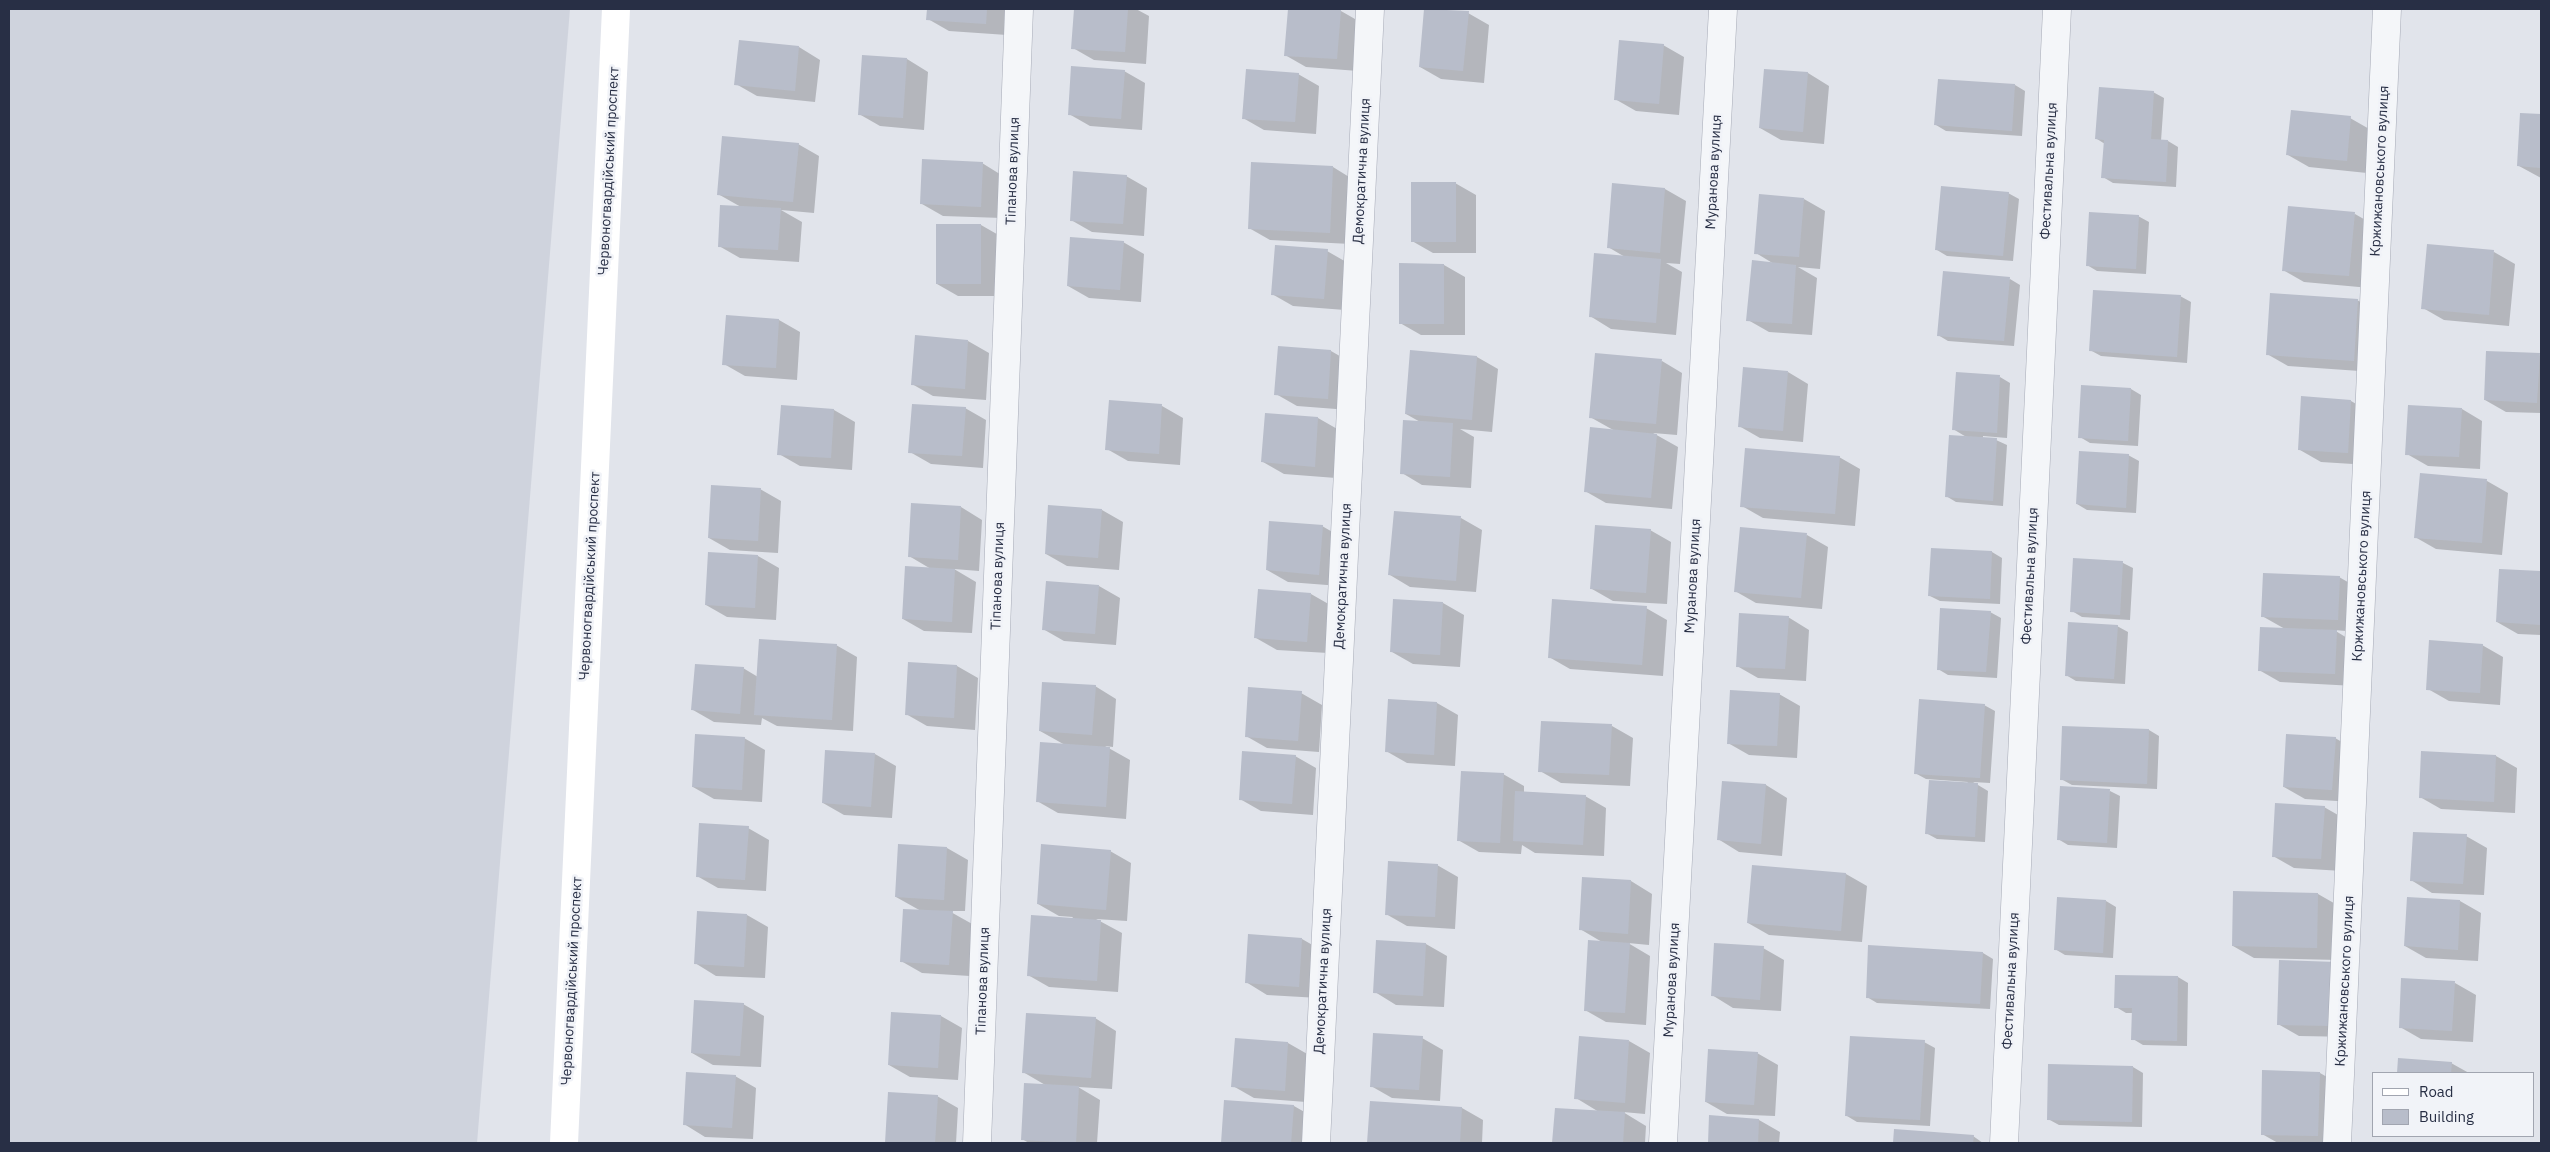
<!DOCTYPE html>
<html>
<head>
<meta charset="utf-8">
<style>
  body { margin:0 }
  #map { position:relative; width:2550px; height:1152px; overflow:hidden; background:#e1e4eb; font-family:"IBM Plex Sans",sans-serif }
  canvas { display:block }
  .frame { position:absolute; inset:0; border:10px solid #282f45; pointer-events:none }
  .legend { position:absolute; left:2372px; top:1072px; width:162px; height:65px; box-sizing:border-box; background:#f1f3f8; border:1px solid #a1a5b0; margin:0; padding:6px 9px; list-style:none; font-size:15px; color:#282f45 }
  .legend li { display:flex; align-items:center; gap:10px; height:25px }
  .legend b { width:25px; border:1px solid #a1a5b0 }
</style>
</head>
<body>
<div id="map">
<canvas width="2550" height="1152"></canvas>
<div class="frame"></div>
<ul class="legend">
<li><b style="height:6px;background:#fff"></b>Road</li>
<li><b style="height:14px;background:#b8bdca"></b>Building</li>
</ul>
</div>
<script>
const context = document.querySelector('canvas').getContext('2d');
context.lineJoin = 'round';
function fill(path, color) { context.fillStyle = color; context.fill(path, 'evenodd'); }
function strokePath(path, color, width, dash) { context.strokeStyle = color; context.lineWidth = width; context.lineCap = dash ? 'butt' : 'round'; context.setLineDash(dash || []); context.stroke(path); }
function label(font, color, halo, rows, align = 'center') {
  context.font = font + ' "IBM Plex Sans",sans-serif'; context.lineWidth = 5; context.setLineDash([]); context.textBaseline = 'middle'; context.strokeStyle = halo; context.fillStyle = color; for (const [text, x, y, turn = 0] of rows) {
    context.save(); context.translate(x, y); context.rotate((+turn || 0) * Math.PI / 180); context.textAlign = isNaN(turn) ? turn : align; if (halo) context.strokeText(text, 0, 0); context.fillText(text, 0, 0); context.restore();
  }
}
fill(new Path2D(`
  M9,9H570L477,1143H9Z`), '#cfd3dd');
fill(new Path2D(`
  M928,9H1009L1007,35L949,31L928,19Z
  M1075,9H1136L1149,16L1146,64L1094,60L1073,48Z
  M1289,9L1341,11L1362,23L1358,71L1306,67L1285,55Z
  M1468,13L1489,25L1484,83L1441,79L1420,67Z
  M1663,45L1684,57L1679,115L1636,111L1615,99Z
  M799,47L820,60L815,102L757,96L736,84Z
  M907,59L928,72L924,130L880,126L859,114Z
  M1765,70L1808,73L1829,86L1824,144L1781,140L1760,128Z
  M1124,71L1145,83L1142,130L1090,126L1069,114Z
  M1298,74L1319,86L1316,134L1264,130L1243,118Z
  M2015,85L2025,91L2022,136L1946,131L1936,125Z
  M2153,92L2164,98L2161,141H2168L2178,147L2176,187L2113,183L2103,177L2105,144L2097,139Z
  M2522,114L2541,115V178L2519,166Z
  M2350,118L2371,130L2367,173L2309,167L2288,155Z
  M798,144L819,156L814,213L781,210L802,222L799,262L740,258L719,246L741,207L718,194Z
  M982,163L1003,176L1002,218L943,216L922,204Z
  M1333,167L1354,180L1351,244L1270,240L1249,228Z
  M1126,176L1147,188L1144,236L1092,232L1071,220Z
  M1455,183L1476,195V253H1433L1412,241Z
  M1614,184L1665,189L1686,201L1680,264L1666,263L1682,272L1676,335L1611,329L1590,316L1625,257L1608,247Z
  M2008,193L2019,199L2013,261L1947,256L1937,250Z
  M1804,199L1825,211L1820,269L1798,267L1817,278L1812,335L1769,332L1748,320L1774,264L1756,253Z
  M2355,214L2376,226L2370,288L2304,282L2283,270Z
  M2138,216L2149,222L2146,274L2097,271L2087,265Z
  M981,225L1002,237V296H958L937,284Z
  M1123,242L1144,254L1141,302L1089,298L1068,286Z
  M1327,251L1348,263L1345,310L1293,306L1272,294Z
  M2494,252L2515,264L2509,326L2444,320L2423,308Z
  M1401,264L1444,265L1465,277V335H1421L1400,323Z
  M2010,279L2020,285L2014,346L1948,341L1938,335Z
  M2180,296L2191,302L2187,363L2101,356L2090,350Z
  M2357,300L2378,312L2374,372L2288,366L2267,354Z
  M727,317L779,320L800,332L797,380L745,376L724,364Z
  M968,341L989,353L986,400L933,396L912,384Z
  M1279,347L1331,351L1352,363L1349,410L1297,406L1276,394Z
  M1411,352L1477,357L1498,369L1492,432L1460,429L1474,437L1471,488L1422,485L1402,473L1422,423L1406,414Z
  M2540,355L2541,413L2506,412L2485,400Z
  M1662,361L1682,373L1677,435L1653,433L1678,447L1672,509L1606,503L1585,491L1615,431L1590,417Z
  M1788,372L1808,384L1803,442L1760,438L1739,426Z
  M2000,377L2010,383L2007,438L1983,436V439L1996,440L2007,445L2003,506L1956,502L1946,496L1968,438L1953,429Z
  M2083,386L2131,389L2141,395L2138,446L2090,443L2080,437Z
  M2351,401L2372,413L2369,465L2321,462L2300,450Z
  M1110,402L1162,406L1183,418L1180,465L1128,461L1107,449Z
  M782,407L834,410L855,422L852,470L800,466L779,454Z
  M965,408L986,420L983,468L931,464L910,452Z
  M2462,409L2482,421L2480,469L2428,466L2407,454Z
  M1266,414L1318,418L1339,430L1336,478L1284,474L1263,462Z
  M2128,455L2139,461L2136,513L2087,510L2077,504Z
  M1839,457L1860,469L1855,526L1763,518L1742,506Z
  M2421,474L2487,481L2508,493L2502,555L2436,549L2415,537Z
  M760,489L781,501L778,553L730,550L709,538Z
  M961,507L982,520L979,571L954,569L976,582L972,633L924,631L903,619L931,569L909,556Z
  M1102,510L1123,522L1119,570L1067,566L1046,554Z
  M1461,518L1482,530L1476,592L1410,587L1390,575Z
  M1322,526L1343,538L1340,586L1288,582L1267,570Z
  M1650,530L1671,542L1667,604L1613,601L1592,589Z
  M1807,535L1828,547L1822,609L1756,603L1735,591Z
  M1932,549L1992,552L2002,558L2000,604L1940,601L1930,596Z
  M758,556L779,568L776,620L727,617L706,605Z
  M2075,560L2123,563L2133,568L2130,620L2082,617L2072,611Z
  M2500,570L2541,573V635L2518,634L2497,622Z
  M2339,577L2360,589L2358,632L2334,630L2357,644L2355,686L2280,682L2259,670L2285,629L2262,616Z
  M1099,586L1120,598L1116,645L1064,641L1043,629Z
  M1311,594L1332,606L1328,653L1277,650L1256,638Z
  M1443,603L1464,615L1460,667L1413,664L1392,652Z
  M1646,608L1667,620L1663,676L1570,669L1549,657Z
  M1990,612L2001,618L1997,678L1948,675L1938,669Z
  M1788,617L1809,630L1806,681L1758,678L1737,666Z
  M2117,626L2128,632L2125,684L2076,681L2066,675Z
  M836,645L857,657L853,731L777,726L762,718L761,725L714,722L693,710L743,668L758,677Z
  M2482,645L2503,657L2500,705L2449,701L2428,689Z
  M909,663L957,666L978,678L975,730L927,726L906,714Z
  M1095,686L1116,699L1113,747L1105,746L1130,760L1126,819L1058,813L1037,801L1065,745L1040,731Z
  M1301,693L1322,705L1319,752L1267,748L1246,736Z
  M1779,694L1800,706L1797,758L1749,755L1728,743Z
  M1389,700L1437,703L1458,715L1455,766L1407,763L1386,751Z
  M1984,705L1995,711L1990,783L1973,782L1988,791L1985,842L1937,839L1926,833L1968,782L1926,779L1915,773Z
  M1612,726L1633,738L1630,786L1561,783L1540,771Z
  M2149,730L2159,736L2157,789L2072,785L2061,779Z
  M744,738L765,750L762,802L714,799L693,787Z
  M2335,738L2356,750L2353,802L2305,799L2284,787Z
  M2422,753L2496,756L2517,768L2515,813L2441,809L2420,797Z
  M875,754L896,766L892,818L844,815L823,803Z
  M1295,756L1316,768L1313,815L1261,811L1240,799Z
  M1503,774L1524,786V792L1585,796L1606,808L1604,856L1535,853L1522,845L1521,854L1479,852L1458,840Z
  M1723,782L1766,785L1787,798L1782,856L1739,852L1718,839Z
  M2110,791L2120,796L2117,848L2068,845L2058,839Z
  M2324,807L2345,819L2342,871L2294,868L2273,856Z
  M748,828L769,840L766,891L718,888L697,876Z
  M2466,836L2487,848L2484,895L2432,893L2411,880Z
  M947,848L968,860L965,911H949L974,925L970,976L922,973L901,961L921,911L896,897Z
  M1110,851L1131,863L1127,921L1096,919L1122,933L1118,992L1049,987L1028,975L1073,917L1059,916L1038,904Z
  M1437,865L1458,877L1455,929L1407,926L1386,914Z
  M1753,866L1846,874L1867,886L1862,942L1769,935L1748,923Z
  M1583,878L1631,881L1652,894L1649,945L1628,943L1650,956L1646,1025L1606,1022L1585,1010L1602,942L1580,929Z
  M2318,894L2339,906L2338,960L2254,958L2233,946Z
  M2106,901L2116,907L2113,958L2065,955L2055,949Z
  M2460,901L2481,913L2478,961L2426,958L2405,946Z
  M747,915L768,927L765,978L716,976L695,963Z
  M1302,939L1323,951L1319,998L1267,995L1246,982Z
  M1378,941L1426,944L1447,956L1444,1007L1396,1005L1375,992Z
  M1763,948L1784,960L1781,1011L1733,1008L1712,995Z
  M1983,953L1993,959L1990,1009L1877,1003L1867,997Z
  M2336,963L2355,1037L2299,1036L2278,1024Z
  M2117,976L2178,977L2188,983L2187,1046L2143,1045L2133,1039V1013H2126L2116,1007Z
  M2455,983L2476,995L2473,1042L2421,1039L2400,1027Z
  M743,1004L764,1016L761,1067L713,1065L692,1053Z
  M941,1016L962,1028L958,1080L910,1077L889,1065Z
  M1095,1018L1116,1031L1112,1089L1078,1087L1100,1100L1097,1143H1029L1022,1139L1047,1086L1023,1072Z
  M1422,1038L1443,1050L1440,1101L1392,1098L1371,1086Z
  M1236,1039L1288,1043L1309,1055L1306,1102L1254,1098L1233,1086Z
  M1629,1041L1650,1053L1645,1114L1623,1112L1646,1126L1645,1143H1554L1556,1109L1599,1112L1576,1098Z
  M1924,1042L1935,1048L1930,1126L1857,1122L1847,1116Z
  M1757,1053L1778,1065L1775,1116L1727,1114L1706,1102Z
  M2399,1059L2451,1063L2469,1073H2398Z
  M2049,1066L2133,1067L2143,1073L2142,1127L2059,1125L2048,1119Z
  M2320,1073L2341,1085L2339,1143H2278L2262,1134Z
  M735,1076L756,1088L753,1139L705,1137L684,1124Z
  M889,1093L937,1096L958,1108L956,1143H886Z
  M1225,1102L1294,1106L1315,1118L1313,1143H1222Z
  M1371,1102L1462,1108L1483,1120L1482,1143H1368Z
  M1711,1116L1759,1120L1780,1132L1779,1143H1709Z
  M1896,1131L1973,1136L1983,1143H1895Z`), '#0003');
fill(new Path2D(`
  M927,9H987L986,24L926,20Z
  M1074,9H1128L1125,52L1071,49Z
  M1288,9L1341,10L1337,59L1284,56Z
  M1424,9L1469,11L1463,71L1419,67Z
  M739,40L799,46L795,91L734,85Z
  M1619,40L1664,44L1659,104L1614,100Z
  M862,55L907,58L903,118L858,115Z
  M1071,66L1125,70L1121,119L1068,115Z
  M1246,69L1299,73L1295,122L1242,119Z
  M1764,69L1808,72L1803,132L1759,128Z
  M1938,79L2015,84L2012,131L1934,125Z
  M2099,87L2154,91L2151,139L2168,140L2166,182L2101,178L2104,140L2095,139Z
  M2291,110L2351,116L2347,161L2286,155Z
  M2520,113L2541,114V168L2517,166Z
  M722,136L799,143L793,202L717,195Z
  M922,159L983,162L981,207L920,204Z
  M1251,162L1333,166L1330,233L1248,229Z
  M1073,171L1127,175L1123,224L1070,221Z
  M1411,182H1456V242H1411Z
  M1612,183L1665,188L1660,253L1607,248Z
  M1941,186L2009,192L2003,256L1935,250Z
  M1759,194L1804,198L1799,257L1754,254Z
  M720,205L781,208L778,250L718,247Z
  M2288,206L2355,212L2349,276L2282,271Z
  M2089,212L2139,215L2136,269L2086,266Z
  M936,224H981V284H936Z
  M1070,237L1124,241L1120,290L1067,286Z
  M2427,244L2494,250L2489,315L2421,309Z
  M1275,245L1328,249L1324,299L1271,295Z
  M1594,253L1661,259L1656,323L1589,317Z
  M1752,260L1796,265L1792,324L1746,321Z
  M1399,263L1444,264V324H1399Z
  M1943,271L2010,277L2004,341L1937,336Z
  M2093,290L2181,295L2177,357L2089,351Z
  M2270,293L2358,299L2354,361L2266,355Z
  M726,315L779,319L776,368L722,365Z
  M915,335L968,340L965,389L911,385Z
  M1278,346L1331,350L1328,399L1274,395Z
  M1410,350L1477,356L1472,420L1405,414Z
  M2486,351L2540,353L2537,403L2484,400Z
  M1595,353L1662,359L1656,424L1589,418Z
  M1743,367L1788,371L1783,431L1738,427Z
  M1956,372L2000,375L1997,433L1952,430Z
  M2081,385L2131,388L2128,441L2078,438Z
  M2301,396L2351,400L2348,453L2298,450Z
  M1109,400L1162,404L1159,454L1105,450Z
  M912,404L966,407L962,456L908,453Z
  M781,405L834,409L831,458L777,455Z
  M2408,405L2462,408L2459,457L2405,455Z
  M1265,413L1318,417L1315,467L1261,462Z
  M1403,420L1453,423L1450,477L1400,474Z
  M1590,427L1657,434L1651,498L1584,492Z
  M1949,435L1997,438L1993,501L1945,497Z
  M1745,448L1840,456L1835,514L1740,507Z
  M2079,451L2129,454L2126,508L2076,504Z
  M2420,473L2487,479L2482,543L2414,538Z
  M711,485L761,488L758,541L708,538Z
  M911,503L961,506L958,560L908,557Z
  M1048,505L1102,509L1098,558L1045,554Z
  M1394,511L1461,516L1456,581L1388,575Z
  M1269,521L1323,525L1319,575L1266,570Z
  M1595,525L1651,529L1646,593L1590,589Z
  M1740,527L1807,533L1801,598L1734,592Z
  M1931,548L1992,551L1990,599L1928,596Z
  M708,552L758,555L755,608L705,605Z
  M2073,558L2123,561L2120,615L2070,612Z
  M905,566L955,569L952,622L902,619Z
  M2499,569L2541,571V625L2496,622Z
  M2263,573L2340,576L2338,620L2261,617Z
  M1046,581L1099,585L1095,634L1042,630Z
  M1258,589L1311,593L1307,642L1254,638Z
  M1393,599L1443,602L1440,655L1390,652Z
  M1552,599L1647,606L1642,665L1548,658Z
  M1940,608L1991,611L1986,672L1937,670Z
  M1739,613L1789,616L1785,669L1736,667Z
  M2068,622L2118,625L2114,679L2065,676Z
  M2260,627L2337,630L2335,674L2258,671Z
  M759,639L837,644L832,720L754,715Z
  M2429,640L2483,644L2480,693L2426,690Z
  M908,662L957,665L954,718L905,715Z
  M695,664L744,667L740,714L691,710Z
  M1042,682L1096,685L1092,735L1039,731Z
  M1248,687L1302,691L1298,741L1245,737Z
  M1730,690L1780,693L1777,746L1727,744Z
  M1388,699L1437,702L1434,755L1385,752Z
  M1919,699L1985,704L1980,778L1914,774Z
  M1541,721L1612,724L1609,775L1538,772Z
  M2062,726L2149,729L2147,784L2060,780Z
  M695,734L745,737L742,790L692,787Z
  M2286,734L2336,737L2332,790L2283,787Z
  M1040,742L1110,747L1106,807L1036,802Z
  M825,750L875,753L871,807L822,803Z
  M1242,751L1296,755L1292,804L1239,800Z
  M2421,751L2496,755L2494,802L2419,798Z
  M1461,771L1504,773L1500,843L1457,841Z
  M1929,780L1978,783L1975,837L1925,834Z
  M1722,781L1766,784L1761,844L1717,840Z
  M2060,786L2110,789L2107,843L2057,840Z
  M1515,791L1586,795L1583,845L1513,841Z
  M2275,803L2325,806L2321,859L2272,857Z
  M699,823L749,826L745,880L696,877Z
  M2413,832L2467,834L2463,884L2410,881Z
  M898,844L947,847L944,900L895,897Z
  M1041,844L1111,850L1106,910L1037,904Z
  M1388,861L1438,864L1435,917L1385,915Z
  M1752,865L1846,873L1841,931L1747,923Z
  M1582,877L1631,880L1628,934L1579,930Z
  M2233,891L2318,893L2317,948L2232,946Z
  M2057,897L2106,900L2103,953L2054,950Z
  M2407,897L2460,900L2458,950L2404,946Z
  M903,909L953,911L949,965L900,962Z
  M697,911L747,914L744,967L694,964Z
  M1031,915L1101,920L1097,981L1027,976Z
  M1248,934L1302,938L1299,987L1245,983Z
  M1376,940L1426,943L1423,996L1373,993Z
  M1588,940L1630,943L1625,1013L1584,1011Z
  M1714,943L1764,946L1760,1000L1711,996Z
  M1868,945L1983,952L1980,1004L1866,998Z
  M2279,960L2336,962L2334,1026L2277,1025Z
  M2115,975L2178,976L2177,1041L2131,1040L2132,1008H2114Z
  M2401,978L2455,981L2452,1031L2399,1028Z
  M694,1000L744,1003L740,1056L691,1053Z
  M891,1012L941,1015L938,1068L888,1065Z
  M1026,1013L1096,1017L1091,1078L1022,1073Z
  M1373,1033L1423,1036L1419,1090L1370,1087Z
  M1579,1036L1629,1040L1625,1103L1574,1099Z
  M1850,1036L1925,1040L1920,1120L1845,1116Z
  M1235,1038L1288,1042L1285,1091L1231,1087Z
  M1708,1049L1758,1052L1754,1105L1705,1102Z
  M2398,1058L2452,1062L2451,1073H2397Z
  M2048,1064L2133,1066L2132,1122L2047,1120Z
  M2262,1070L2320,1072L2318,1136L2261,1135Z
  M686,1072L736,1075L732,1128L683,1125Z
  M1024,1083L1079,1086L1076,1143L1021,1140Z
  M888,1092L938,1095L935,1143H885Z
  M1224,1100L1294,1105L1291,1143H1221Z
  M1370,1101L1462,1107L1460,1143H1367Z
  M1555,1108L1625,1112L1623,1143H1552Z
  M1709,1115L1759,1119L1758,1143H1708Z
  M1894,1129L1974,1135L1973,1143H1893Z`), '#b8bdca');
const minor = new Path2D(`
  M977,1143L1019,9
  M1316,1143L1370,9
  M1663,1143L1723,9
  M2004,1143L2057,9
  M2337,1143L2387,9`);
strokePath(minor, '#a6aab6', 29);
strokePath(minor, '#f4f6f9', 28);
strokePath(new Path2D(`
  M564,1143L616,9`), '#fff', 28);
label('14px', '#282f45', '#f1f3f8', [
  ["Червоногвардійський проспект",609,171,-87],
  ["Тіпанова вулиця",1013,171,-88],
  ["Демократична вулиця",1362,171,-87],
  ["Фестивальна вулиця",2049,171,-87],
  ["Кржижановського вулиця",2380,171,-87],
  ["Муранова вулиця",1714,172,-87],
  ["Червоногвардійський проспект",590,576,-87],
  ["Тіпанова вулиця",998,576,-88],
  ["Демократична вулиця",1343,576,-87],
  ["Муранова вулиця",1693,576,-87],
  ["Фестивальна вулиця",2030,576,-87],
  ["Кржижановського вулиця",2362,576,-87],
  ["Муранова вулиця",1672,980,-87],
  ["Червоногвардійський проспект",572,981,-87],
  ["Тіпанова вулиця",983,981,-88],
  ["Демократична вулиця",1323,981,-87],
  ["Фестивальна вулиця",2011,981,-87],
  ["Кржижановського вулиця",2345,981,-87]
]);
</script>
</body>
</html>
